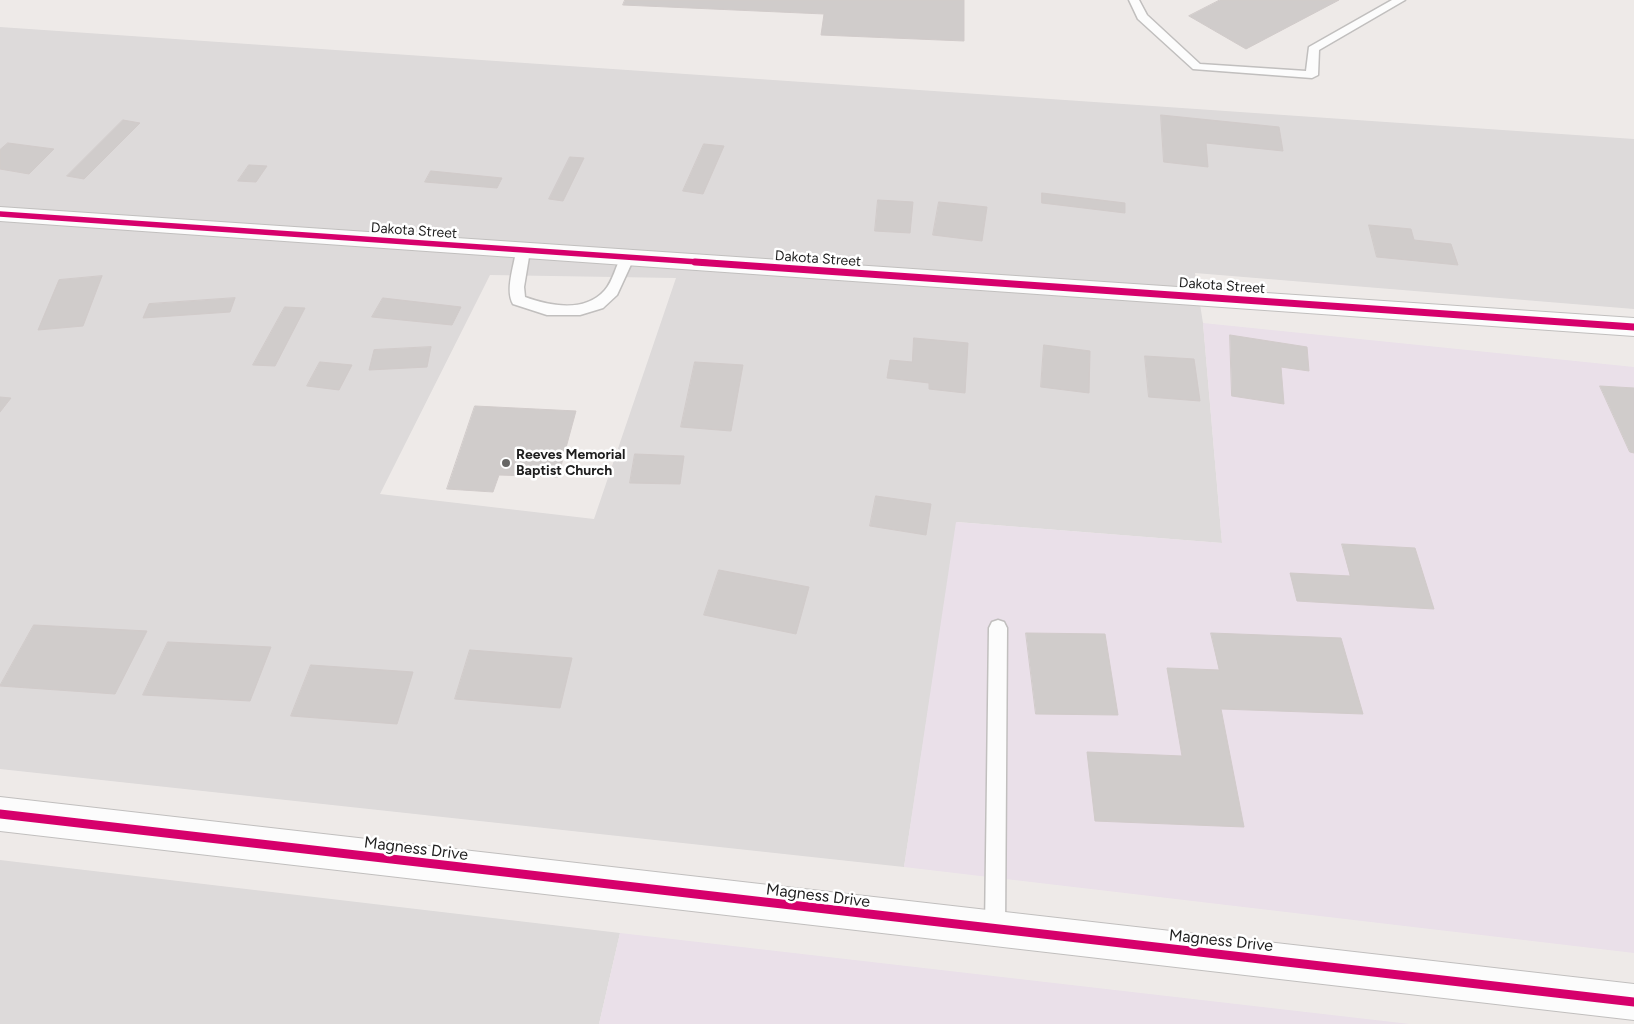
<!DOCTYPE html>
<html>
<head>
<meta charset="utf-8">
<style>
  body { margin:0 }
  canvas { display:block; background:#eeeae8 }
</style>
</head>
<body>
<canvas width="1634" height="1024"></canvas>
<script>
const context = document.querySelector('canvas').getContext('2d');
context.lineJoin = 'round';
function fill(path, color) { context.fillStyle = color; context.fill(path, 'evenodd'); }
function strokePath(path, color, width, dash) { context.strokeStyle = color; context.lineWidth = width; context.lineCap = dash ? 'butt' : 'round'; context.setLineDash(dash || []); context.stroke(path); }
function label(font, color, halo, rows, align = 'center') {
  context.font = font + ' Figtree,sans-serif'; context.lineWidth = 5; context.setLineDash([]); context.textBaseline = 'middle'; context.strokeStyle = halo; context.fillStyle = color; for (const [text, x, y, turn = 0] of rows) {
    context.save(); context.translate(x, y); context.rotate((+turn || 0) * Math.PI / 180); context.textAlign = isNaN(turn) ? turn : align; if (halo) context.strokeText(text, 0, 0); context.fillText(text, 0, 0); context.restore();
  }
}
fill(new Path2D(`
  M0,27L1634,139V309L1195,273L1203,323L1222,543L957,522L904,867L0,769ZM490,275L676,278L594,519L380,494Z
  M0,860L620,933L599,1024H0Z`), '#dddada');
fill(new Path2D(`
  M1203,323L1634,367V953L904,867L956,522L1222,543Z
  M620,933L1410,1024H599Z`), '#eae0e9');
const building = new Path2D(`
  M625,0H964V41L821,35L824,14L623,5Z
  M1220,0H1339L1246,49L1189,16Z
  M1161,115L1279,127L1283,151L1206,143L1208,167L1164,162Z
  M123,120L140,123L84,179L67,176Z
  M8,143L54,149L29,174L0,169V150Z
  M704,144L724,146L703,194L683,191Z
  M570,157L584,158L563,201L549,199Z
  M249,165L267,166L256,182L238,181Z
  M431,171L502,178L497,188L425,182Z
  M1042,193L1125,203V213L1042,203Z
  M878,200L913,202L910,233L875,231Z
  M939,202L987,207L982,241L933,235Z
  M1369,225L1411,229L1414,240L1451,244L1458,265L1377,257Z
  M102,276L83,326L38,330L59,280Z
  M235,298L230,312L143,318L149,304Z
  M383,298L461,307L452,325L372,317Z
  M285,307L305,308L275,366L253,365Z
  M1230,335L1307,347L1309,371L1281,367L1284,404L1232,396Z
  M914,338L968,343L965,393L929,389V383L887,378L890,360L912,362Z
  M1044,345L1090,351L1089,393L1041,387Z
  M431,347L427,367L369,370L374,350Z
  M1145,356L1194,359L1200,401L1149,397Z
  M320,362L352,365L339,390L307,386Z
  M695,362L743,365L731,431L681,427Z
  M1600,386L1634,388V453L1630,452Z
  M0,397L11,398L0,412Z
  M475,406L576,411L558,477L499,475L493,492L447,489Z
  M635,454L684,456L680,484L630,483Z
  M876,496L931,504L926,535L870,526Z
  M1342,544L1415,548L1434,609L1297,601L1290,573L1350,576Z
  M719,570L809,587L796,634L704,615Z
  M34,625L147,631L115,694L0,686Z
  M1026,633L1105,634L1118,715L1036,714Z
  M1211,633L1341,638L1363,714L1221,709L1244,827L1095,821L1087,752L1182,756L1167,668L1219,670Z
  M168,642L271,647L250,701L143,695Z
  M470,650L572,658L560,708L455,699Z
  M311,665L413,672L397,724L291,716Z`);
fill(building, '#d0cccb');
strokePath(building, '#d1cbca', 1);
const lane = new Path2D(`
  M1129,0H1139L1147,15L1200,64L1306,71L1309,47L1392,0H1405L1319,50L1318,75L1312,78L1193,69L1138,19Z
  M523,246L528,248L530,251L524,287L525,297C550,306 585,313 605,290C613,281 616,265 622,255H632L634,258L617,295L603,308L580,315H547L513,304C505,290 514,266 516,251L518,248Z
  M998,620L1004,622L1007,628L1005,930L1002,937L995,940L988,937L985,930L989,628L992,622Z`);
const street = new Path2D(`
  M0,207L1634,318V336L0,221Z
  M0,797L1634,984V1020L0,831Z`);
strokePath(lane, '#c1bfbe', 3);
strokePath(street, '#c1bfbe', 2);
fill(lane, '#fcfcfc');
fill(street, '#fcfcfc');
strokePath(new Path2D(`
  M0,214L713,263`), '#d6006c', 5.5);
strokePath(new Path2D(`
  M695,262L1634,327`), '#d6006c', 7);
strokePath(new Path2D(`
  M0,814L1634,1002`), '#d6006c', 9);
for (const [x, y, r, color] of [
  [506,463,5,"#676665"]
]) { const dot = new Path2D(); dot.arc(x, y, r, 0, 2 * Math.PI); context.fillStyle = color; context.fill(dot); strokePath(dot, '#fff', 2); }
label('14px', '#1f1f1f', '#fff', [
  ["Dakota Street",414,231,4],
  ["Dakota Street",818,259,4],
  ["Dakota Street",1222,286,4]
]);
label('bold 14px', '#1f1f1f', '#fff', [
  ["Reeves Memorial",516,455],
  ["Baptist Church",516,471]
], 'left');
label('16px', '#1f1f1f', '#fff', [
  ["Magness Drive",416,849,7],
  ["Magness Drive",818,896,7],
  ["Magness Drive",1221,941,6]
]);
</script>
</body>
</html>
